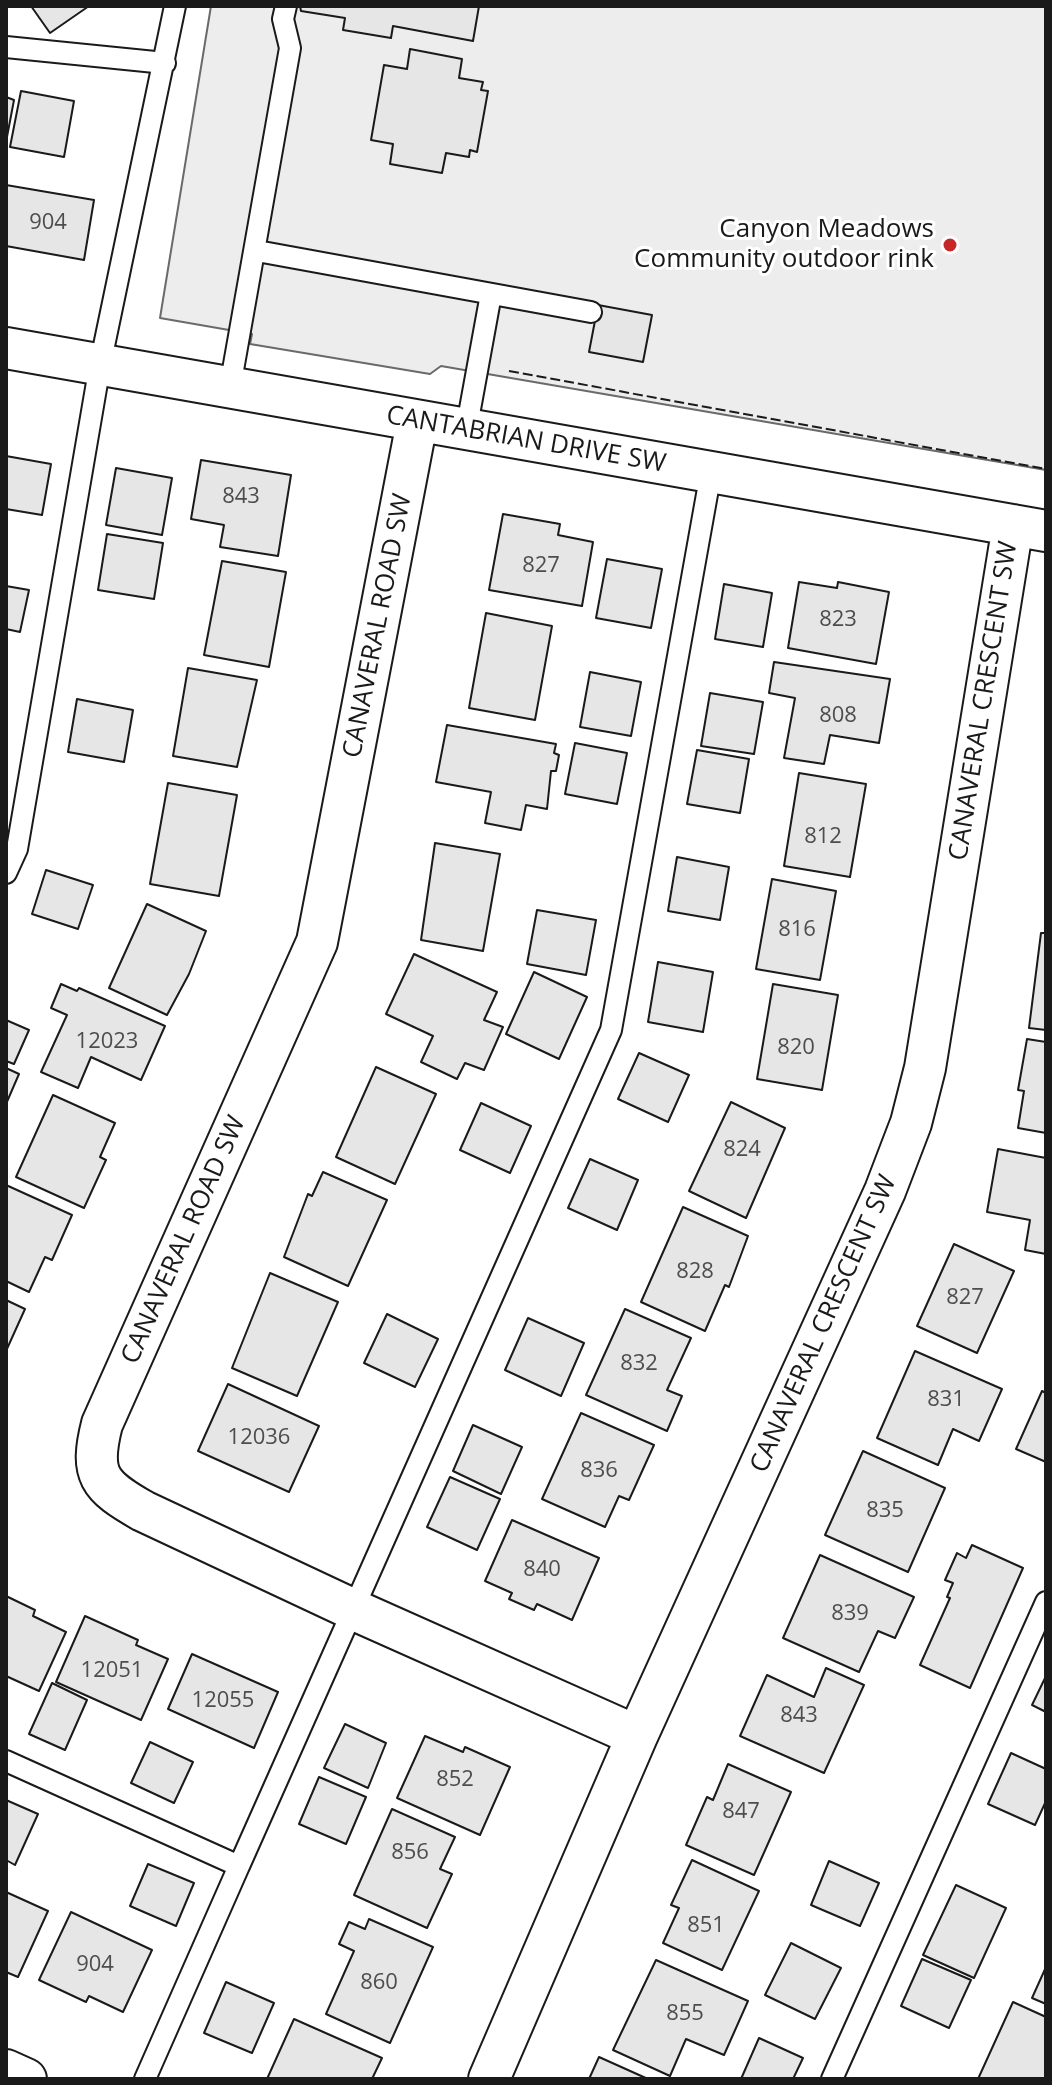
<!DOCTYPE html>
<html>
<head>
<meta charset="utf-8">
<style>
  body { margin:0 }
  #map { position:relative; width:1052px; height:2085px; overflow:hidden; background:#fff; font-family:"Open Sans",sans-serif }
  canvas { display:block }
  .frame { position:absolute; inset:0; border:8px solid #1a1a1a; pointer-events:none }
</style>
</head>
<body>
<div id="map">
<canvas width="1052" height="2085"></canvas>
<div class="frame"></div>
</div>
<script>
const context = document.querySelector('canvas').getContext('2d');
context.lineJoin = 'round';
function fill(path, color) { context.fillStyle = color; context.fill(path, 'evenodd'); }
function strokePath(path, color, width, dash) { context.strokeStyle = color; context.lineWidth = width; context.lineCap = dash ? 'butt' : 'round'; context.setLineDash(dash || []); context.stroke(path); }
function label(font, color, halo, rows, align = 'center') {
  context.font = font + ' "Open Sans",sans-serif'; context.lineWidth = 6; context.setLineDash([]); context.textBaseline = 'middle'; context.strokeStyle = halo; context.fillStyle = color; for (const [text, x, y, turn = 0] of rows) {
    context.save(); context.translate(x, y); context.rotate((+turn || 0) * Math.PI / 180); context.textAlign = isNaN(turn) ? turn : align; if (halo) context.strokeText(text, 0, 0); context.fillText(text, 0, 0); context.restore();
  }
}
const green = new Path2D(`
  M211,6H1046V470L441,366L430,374L250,344L252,334L160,318Z`);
fill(green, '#ededed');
strokePath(green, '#6a6a6a', 2);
const building = new Path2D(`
  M31,6H89L50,33Z
  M300,6H479L473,41L393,26L391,38L343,30L345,18L301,11Z
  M410,49L462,59L459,78L483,82L481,90L488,91L477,152L470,150L469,157L446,153L442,173L390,164L393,144L371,140L384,65L407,69Z
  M21,91L74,101L64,157L10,147Z
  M6,97L14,100L6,142Z
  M6,185L94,200L84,260L6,246Z
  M598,305L652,315L643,362L589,352Z
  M6,456L51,464L42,515L6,509Z
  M201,460L291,475L278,556L220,547L224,525L191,519Z
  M116,468L172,478L162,535L106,525Z
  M503,514L560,524L558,535L593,542L582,606L489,590Z
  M107,534L163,543L154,599L98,590Z
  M607,559L662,569L651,628L596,618Z
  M222,561L286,572L269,667L204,655Z
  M799,582L837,588L838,582L889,592L876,664L788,648Z
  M724,584L772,593L763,647L715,639Z
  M6,586L29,590L20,632L6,629Z
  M486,613L552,626L535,720L469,708Z
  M774,662L890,679L879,743L830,735L824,764L784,758L795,698L769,693Z
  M188,668L257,680L237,767L173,756Z
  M590,672L641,682L631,736L580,727Z
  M710,693L763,702L754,754L701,746Z
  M77,699L133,710L124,762L68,752Z
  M447,725L556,744L554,753L559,755L556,771H551L547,809L526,805L521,830L485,823L491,792L436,782Z
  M575,743L627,753L617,804L565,794Z
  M697,750L749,759L740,813L687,804Z
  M799,773L866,784L850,877L784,866Z
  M168,783L237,795L219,896L150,884Z
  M435,843L500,854L483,951L421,940Z
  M677,857L729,867L720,920L668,911Z
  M46,870L93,885L78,929L32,914Z
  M772,879L836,891L820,980L756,969Z
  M147,904L206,931L189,974L167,1015L109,988Z
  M537,910L596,920L586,975L527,964Z
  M1041,933H1046V1030L1029,1028Z
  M414,954L497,992L484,1020L503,1027L484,1070L465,1063L457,1079L421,1062L433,1036L386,1014Z
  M658,962L713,972L703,1032L648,1022Z
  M534,972L587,997L559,1059L506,1034Z
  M61,984L77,991L79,988L165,1026L141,1080L91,1057L78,1088L41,1072L67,1015L51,1008Z
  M773,984L838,995L822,1090L757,1079Z
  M6,1020L29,1030L14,1064L6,1061Z
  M1027,1039L1046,1042V1133L1018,1128L1024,1091L1018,1090Z
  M639,1053L689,1075L668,1122L618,1099Z
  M376,1067L436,1094L395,1184L336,1157Z
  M6,1068L19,1074L6,1104Z
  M53,1095L115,1123L100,1157L106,1160L84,1208L16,1177Z
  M731,1102L785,1128L746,1218L689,1191Z
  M481,1103L531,1126L510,1173L460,1150Z
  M998,1149L1046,1158V1254L1025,1250L1030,1220L987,1212Z
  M590,1159L638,1180L617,1230L568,1208Z
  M323,1172L387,1200L348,1286L284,1257L308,1194L312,1196Z
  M6,1185L72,1215L52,1260L45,1257L29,1292L6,1281Z
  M683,1207L748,1236L729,1287L725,1285L705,1331L641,1302Z
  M954,1244L1014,1271L977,1353L917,1326Z
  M270,1273L338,1302L297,1396L232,1368Z
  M6,1300L25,1309L6,1351Z
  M625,1309L691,1338L667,1390L682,1396L667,1431L586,1395Z
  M387,1314L438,1339L415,1387L364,1363Z
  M528,1318L584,1343L561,1396L505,1370Z
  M915,1351L1002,1389L979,1441L953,1429L938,1465L877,1438Z
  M228,1384L319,1426L289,1492L198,1451Z
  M1042,1391L1046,1393V1462L1016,1449Z
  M581,1413L654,1445L629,1500L619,1496L605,1527L542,1499Z
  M473,1425L522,1447L501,1494L453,1471Z
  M863,1451L945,1488L908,1572L825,1535Z
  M450,1477L500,1499L477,1550L427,1527Z
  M512,1520L599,1558L572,1620L537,1604L534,1610L509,1599L512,1593L485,1581Z
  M972,1545L1023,1568L970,1688L920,1665L950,1598L947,1597L953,1583L945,1580L957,1553L966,1558Z
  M820,1555L914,1597L895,1638L878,1631L859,1672L783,1638Z
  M6,1596L35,1610L33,1616L66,1632L39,1691L6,1676Z
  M85,1616L138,1640L136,1645L168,1659L141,1720L56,1682Z
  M192,1654L278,1692L254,1748L168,1709Z
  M826,1668L864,1685L824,1773L740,1736L767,1675L814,1697Z
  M1046,1676V1712L1032,1705Z
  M52,1683L87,1700L65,1750L29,1734Z
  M345,1724L386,1743L368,1788L324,1768Z
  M425,1736L463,1752L465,1747L510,1767L480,1835L397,1798Z
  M150,1742L193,1762L174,1803L131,1783Z
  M1011,1753L1046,1769V1801L1035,1825L988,1804Z
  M728,1764L791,1792L754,1875L686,1845L707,1797L713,1800Z
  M319,1777L366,1797L346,1844L299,1824Z
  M6,1800L38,1814L15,1865L6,1860Z
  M392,1809L455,1837L440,1869L452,1874L427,1928L354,1895Z
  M692,1860L759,1891L722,1970L663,1943L679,1908L671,1905Z
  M829,1861L879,1883L860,1926L811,1905Z
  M148,1864L194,1883L176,1926L130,1906Z
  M956,1885L1006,1908L974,1978L923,1955Z
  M6,1892L48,1911L18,1977L6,1972Z
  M71,1912L152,1950L123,2012L89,1996L86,2002L39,1980Z
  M369,1919L433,1947L390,2043L326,2014L354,1951L339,1944L349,1922L365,1929Z
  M791,1943L841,1968L815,2019L765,1995Z
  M922,1959L971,1980L949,2028L901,2006Z
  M656,1960L748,2001L724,2055L686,2039L670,2076L613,2050Z
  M1046,1967V2004L1032,1998Z
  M226,1982L274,2003L252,2053L204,2033Z
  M1013,2002L1046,2017V2079H978Z
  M294,2019L382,2058L372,2079H267Z
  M759,2038L803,2058L793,2079H741Z
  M599,2057L648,2079H589Z`);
fill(building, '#e6e6e6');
strokePath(building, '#1a1a1a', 2);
const lane = new Path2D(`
  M6,47L165,63
  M257,251L591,312
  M230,387L290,48L283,19L286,6
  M466,431L491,294
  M6,873L17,849L100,365L175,6
  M6,1761L239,1866L145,2079
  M239,1866L611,1030L711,472
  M832,2079L1046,1602`);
const street = new Path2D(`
  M6,348L1046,531
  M417,422L317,942L102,1424C89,1475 99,1486 143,1511L352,1609L637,1736
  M6,2070L26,2079
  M489,2079L637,1736L885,1191L911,1123L925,1068L1013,525`);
strokePath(lane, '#1a1a1a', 24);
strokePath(street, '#1a1a1a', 44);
strokePath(lane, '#fff', 20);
strokePath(street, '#fff', 40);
strokePath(new Path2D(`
  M509,371L1046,469`), '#1a1a1a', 2, [10, 4]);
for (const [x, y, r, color] of [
  [950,245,8,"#c62828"]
]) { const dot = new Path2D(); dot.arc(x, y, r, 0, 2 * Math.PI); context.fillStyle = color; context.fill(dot); strokePath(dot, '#fff', 3); }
label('22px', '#4d4d4d', null, [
  ["904",48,223],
  ["843",241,497],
  ["827",541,566],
  ["823",838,620],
  ["808",838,716],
  ["812",823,837],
  ["816",797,930],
  ["12023",107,1042],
  ["820",796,1048],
  ["824",742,1150],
  ["828",695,1272],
  ["827",965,1298],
  ["832",639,1364],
  ["831",946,1400],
  ["12036",259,1438],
  ["836",599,1471],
  ["835",885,1511],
  ["840",542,1570],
  ["839",850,1614],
  ["12051",112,1671],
  ["12055",223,1701],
  ["843",799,1716],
  ["852",455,1780],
  ["847",741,1812],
  ["856",410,1853],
  ["851",706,1926],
  ["904",95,1965],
  ["860",379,1983],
  ["855",685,2014]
]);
label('26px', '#1a1a1a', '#fff', [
  ["Canyon Meadows",934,230],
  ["Community outdoor rink",934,260]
], 'right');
label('26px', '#1a1a1a', '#fff', [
  ["CANTABRIAN DRIVE SW",526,440,10],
  ["CANAVERAL ROAD SW",378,626,-79],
  ["CANAVERAL CRESCENT SW",984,701,-81],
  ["CANAVERAL ROAD SW",184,1240,-66],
  ["CANAVERAL CRESCENT SW",824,1324,-66]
]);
</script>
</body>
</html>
